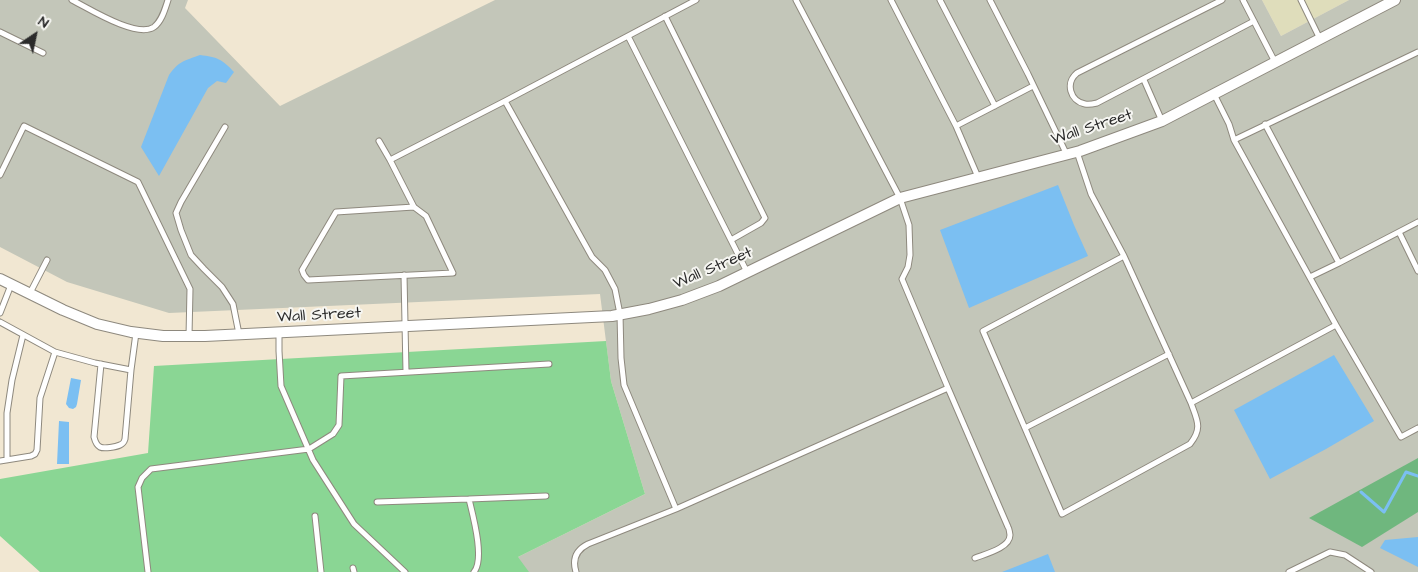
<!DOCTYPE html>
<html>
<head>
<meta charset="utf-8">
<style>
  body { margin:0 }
  #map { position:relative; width:1418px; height:572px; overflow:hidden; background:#f1e7d2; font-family:"Architects Daughter",sans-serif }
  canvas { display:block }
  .north { position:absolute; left:10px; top:10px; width:50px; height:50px; -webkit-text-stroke:4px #f6f6f2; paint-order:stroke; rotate:34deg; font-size:14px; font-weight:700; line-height:20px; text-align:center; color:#2b2b2b }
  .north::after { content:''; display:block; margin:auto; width:18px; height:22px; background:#2b2b2b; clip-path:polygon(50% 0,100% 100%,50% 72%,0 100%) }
</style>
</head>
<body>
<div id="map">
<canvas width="1418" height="572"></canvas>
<div class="north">N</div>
</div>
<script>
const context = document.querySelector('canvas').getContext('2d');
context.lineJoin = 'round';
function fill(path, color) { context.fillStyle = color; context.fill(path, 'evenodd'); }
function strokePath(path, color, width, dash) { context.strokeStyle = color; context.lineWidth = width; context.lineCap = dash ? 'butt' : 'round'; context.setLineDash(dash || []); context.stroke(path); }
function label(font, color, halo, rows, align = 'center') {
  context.font = font + ' "Architects Daughter",sans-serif'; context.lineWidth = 4; context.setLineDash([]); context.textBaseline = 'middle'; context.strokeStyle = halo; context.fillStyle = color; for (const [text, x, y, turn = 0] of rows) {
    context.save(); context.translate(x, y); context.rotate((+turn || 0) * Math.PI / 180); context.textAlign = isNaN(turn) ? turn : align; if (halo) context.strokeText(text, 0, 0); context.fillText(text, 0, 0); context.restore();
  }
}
fill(new Path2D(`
  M1262,0H1349L1281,36Z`), '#dfddbb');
fill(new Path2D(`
  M0,0H188L185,8L280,106L495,0H1262L1281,36L1349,0H1418V572H506L518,557L645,494L611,381L600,294L169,313L67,282L0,247Z`), '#c3c6b9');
fill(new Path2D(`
  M606,341L611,381L645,494L518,557L529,572H40L0,536V479L148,453L154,366Z`), '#8ad694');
fill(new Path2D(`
  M1418,458V512L1362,547L1309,518Z`), '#6fb77e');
fill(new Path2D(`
  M200,55C217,57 222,59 234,72L226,83L217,81L208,88L159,176L141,147L169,75C179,61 184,61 200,55Z
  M1058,185L1074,225L1088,256L969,308L940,230Z
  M1334,355L1374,421L1326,449L1270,479L1234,410Z
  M71,378L81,380L77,404L76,407L73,409L69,408L66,404Z
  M59,421L69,422V464H57Z
  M1418,537V567L1380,548L1385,540Z
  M1048,554L1055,572H1002Z`), '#7bbff2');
strokePath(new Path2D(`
  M1361,492L1384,512L1406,472L1418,476`), '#7bbff2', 3);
const service = new Path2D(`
  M72,0C88,8 137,39 154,27C162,21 165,9 168,0
  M891,0L956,126L978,177
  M940,0L995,106
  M990,0L1028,74L1066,153
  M1222,0L1077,73C1065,83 1070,101 1085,104C1089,105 1093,104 1097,103L1254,21
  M1243,0L1275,62
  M1301,0L1320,39
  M665,16L765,218L761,223L731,240
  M0,32L43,53
  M628,36L747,272
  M1144,80L1162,121
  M1265,124L1339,263L1418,222
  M956,126L1033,86
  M225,127L181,202L176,213L181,230L191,255L204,269L222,287L233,304L239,334
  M1234,140L1418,52
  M379,141L390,160
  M1077,152L1091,194L1124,256L1191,403L1336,325L1234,140L1229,124L1214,94
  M0,175L24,126L138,182L190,289L189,336
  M414,207L336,212L302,270L304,275L308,280L453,273L426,216L414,207L390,160L505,101
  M1399,232L1418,271
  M1124,256L983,331L1062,514L1190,444C1203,428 1197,420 1191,403
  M404,275L406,372
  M1310,277L1339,263
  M30,293L47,260
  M0,313L11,285
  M0,322L55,352
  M1336,325L1401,437L1418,428
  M279,333V351L281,386L313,460L354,524L405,572
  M101,364L94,437C95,441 96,445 100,447C104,449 116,447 120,445C124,443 124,442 125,439L131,370
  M948,388L1008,527C1009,528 1010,535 1010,535C1010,548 985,554 975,558
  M1025,428L1169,354
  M7,460V413L12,380L23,335
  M0,461L31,456L35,454L37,450L40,398L55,352L95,363L131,370L136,333
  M469,499L546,496
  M377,502L469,499C473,516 485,559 474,572
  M676,509L624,385L621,358L620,314L615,289L605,270L592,257L505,101L696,0
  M315,516L321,572
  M353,568L354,572
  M148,572L138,487L142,478L151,469L309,449L333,434L339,425L341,376L549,364
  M576,572C572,559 576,550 588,544L676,509L948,388L902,279L908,267L910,255L909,225L900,198L796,0
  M1289,572L1330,552L1345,555L1371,572`);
const minor = new Path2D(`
  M0,279L63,310L97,324L131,332L163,336H205L612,316L649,309L682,300L719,286L900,198L1080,151L1162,121L1395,0`);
strokePath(service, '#8e897e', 7);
strokePath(minor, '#8e897e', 12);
strokePath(service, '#fff', 5);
strokePath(minor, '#fff', 10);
label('16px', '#2b2b2b', '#f6f6f2', [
  ["Wall Street",1092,128,-18],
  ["Wall Street",713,269,-23],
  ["Wall Street",319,316,-3]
]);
</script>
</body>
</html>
